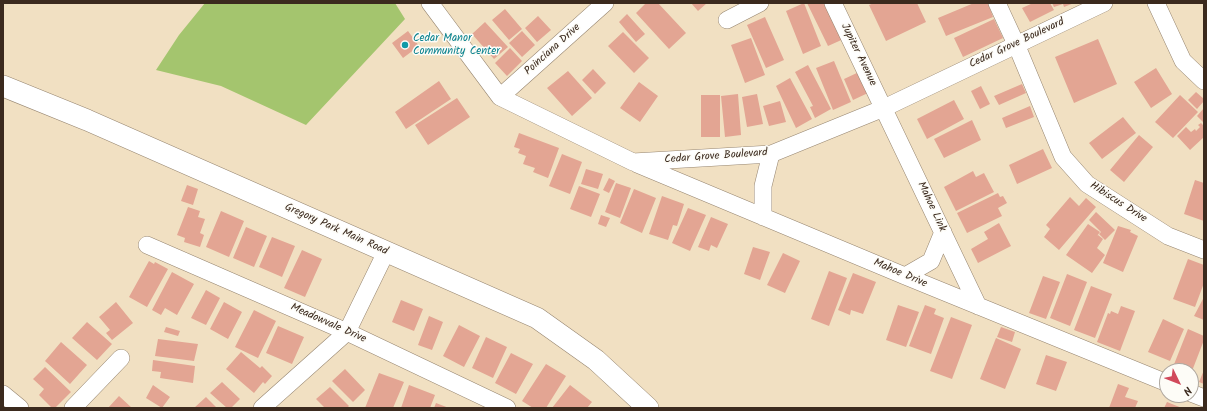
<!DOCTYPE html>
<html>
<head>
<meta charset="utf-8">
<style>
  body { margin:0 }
  #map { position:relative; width:1207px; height:411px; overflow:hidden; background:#f1e0c2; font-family:Kalam,sans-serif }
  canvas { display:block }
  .frame { position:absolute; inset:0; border:4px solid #3b2a1e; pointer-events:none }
  .north { position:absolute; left:1159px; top:363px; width:40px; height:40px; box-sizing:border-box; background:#fdfcf7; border:1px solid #afa8a0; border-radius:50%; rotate:133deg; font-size:11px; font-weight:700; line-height:16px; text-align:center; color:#3b2a1e }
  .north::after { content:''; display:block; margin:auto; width:14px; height:18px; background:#d1495b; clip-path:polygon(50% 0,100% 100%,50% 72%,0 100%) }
</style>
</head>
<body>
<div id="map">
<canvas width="1207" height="411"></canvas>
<div class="frame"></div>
<div class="north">N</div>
</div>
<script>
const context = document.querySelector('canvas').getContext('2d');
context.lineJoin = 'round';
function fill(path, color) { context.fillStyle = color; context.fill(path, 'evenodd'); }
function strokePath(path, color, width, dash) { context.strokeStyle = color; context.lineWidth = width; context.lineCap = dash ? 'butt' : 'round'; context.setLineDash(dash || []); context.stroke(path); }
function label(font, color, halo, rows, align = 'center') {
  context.font = font + ' Kalam,sans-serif'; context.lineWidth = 3; context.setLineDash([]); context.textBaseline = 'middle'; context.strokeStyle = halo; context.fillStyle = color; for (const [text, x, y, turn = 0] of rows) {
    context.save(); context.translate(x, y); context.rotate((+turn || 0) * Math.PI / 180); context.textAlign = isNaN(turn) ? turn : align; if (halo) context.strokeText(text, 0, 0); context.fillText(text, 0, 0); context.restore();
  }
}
fill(new Path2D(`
  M205,3H395L405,19L306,125L221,86L156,70L179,35Z`), '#a4c56e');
fill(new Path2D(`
  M646,3H658L686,33L669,49L636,13Z
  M691,3H707L698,11Z
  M804,3L821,46L803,54L786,11Z
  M807,3H832L848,37L828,46Z
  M874,3H917L926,22L886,41L869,5Z
  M974,3H988L993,17L946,36L938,18Z
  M1033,3H1050L1054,10L1030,22L1022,8Z
  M1052,3H1074L1064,7L1063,4L1054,7Z
  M505,9L522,29L509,40L492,20Z
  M627,14L645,34L636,42L619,22Z
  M538,16L551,30L537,42L525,28Z
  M765,17L784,60L766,68L747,25Z
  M994,19L1003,38L963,57L954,38Z
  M485,22L508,47L494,59L472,34Z
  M408,31L419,46L403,58L392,43Z
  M522,31L535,45L522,57L509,43Z
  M623,32L649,58L634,73L608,46Z
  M751,38L765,75L745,83L731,45Z
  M1098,39L1117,84L1074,103L1055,57Z
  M510,48L522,61L507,76L495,63Z
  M834,61L851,102L833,110L816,68Z
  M808,65L831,109L815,118L810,107L813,106L795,72Z
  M1156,68L1172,94L1151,108L1134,82Z
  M593,69L606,83L595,94L582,80Z
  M568,71L592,98L572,116L547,88Z
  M859,72L868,93L853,100L844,79Z
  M790,78L812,119L796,128L776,86Z
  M439,81L451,99L406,129L395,112Z
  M639,82L658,96L640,122L620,108Z
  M1022,84L1026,93L999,105L994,96Z
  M981,86L990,104L980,109L971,91Z
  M1196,92L1204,99V101L1197,109L1188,100Z
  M738,94L741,135L725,137L721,96Z
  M757,94L763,124L747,127L742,97Z
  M701,95H720V137H701Z
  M1180,95L1198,112L1173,138L1155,122Z
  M457,98L470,117L428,145L415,125Z
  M954,100L964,119L927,139L917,119Z
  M780,101L786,122L769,126L763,106Z
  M1030,106L1034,117L1006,128L1002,118Z
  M1204,108V123L1197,116Z
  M1123,117L1136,133L1102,159L1089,143Z
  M972,120L981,140L944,158L934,139Z
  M1201,123L1204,126V137L1190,150L1177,136L1186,127L1191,132L1195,129L1196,131L1200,127L1198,125Z
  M519,133L559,148L548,178L533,172L535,168L523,164L526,156L518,153L520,149L514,147Z
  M1139,135L1153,147L1124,182L1110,170Z
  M1043,149L1052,168L1017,184L1009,165Z
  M562,154L582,162L570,194L549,186Z
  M586,169L603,174L598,189L581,184Z
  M973,171L976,177L984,173L994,192L956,211L944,187Z
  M609,178L615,181L609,193L603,190Z
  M1195,180L1204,183V221L1184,214Z
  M616,183L631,188L620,218L605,212Z
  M187,185L198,189L193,205L181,201Z
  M579,186L600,194L591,217L570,209Z
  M634,189L656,198L642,233L620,223Z
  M998,193L1000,197L1003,196L1007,203L998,208L1002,216L967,233L957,213Z
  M662,196L684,204L677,226L673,225L668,240L649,234Z
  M1070,197L1079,206L1086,198L1096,207L1059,250L1044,237L1050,229L1046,225Z
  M188,207L200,211L198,217L205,219L200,233L204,235L200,247L184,242L185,238L177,235Z
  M688,208L706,215L690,251L672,243Z
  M221,211L244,221L229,257L206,247Z
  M1096,212L1115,230L1105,240L1099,234L1101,232L1089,220Z
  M601,215L610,218L606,227L598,224Z
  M711,217L728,224L717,248L711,245L709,251L698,247Z
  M999,223L1011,246L978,263L971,249L988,239L984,232Z
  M1088,224L1100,232L1097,236L1098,235L1103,239L1097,248L1105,255L1092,273L1066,255Z
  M1118,226L1131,230L1130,232L1138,236L1123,272L1103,263Z
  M246,227L267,236L254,267L233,258Z
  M272,237L295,246L282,277L259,267Z
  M753,247L770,252L760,280L744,274Z
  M302,250L322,259L305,297L284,288Z
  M783,253L800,261L785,293L767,285Z
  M1188,259L1204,265V283L1195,307L1173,299Z
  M149,261L154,264L155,262L168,269L147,307L129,297Z
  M829,271L847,278L829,326L811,319Z
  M172,272L194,284L177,315L165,308L161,315L152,310Z
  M853,273L876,282L863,314L851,310L850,315L838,310Z
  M1067,274L1087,282L1070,326L1050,318Z
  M1043,276L1060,282L1046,319L1029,313Z
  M1091,286L1112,294L1095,338L1074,330Z
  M206,290L220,298L206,325L191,318Z
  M1204,297V320L1194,316Z
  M401,300L423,309L414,331L392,322Z
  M116,302L133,323L112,340L106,333L110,330L99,317Z
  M224,302L242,312L228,339L210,329Z
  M898,305L919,312L906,347L886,340Z
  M925,305L936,309L934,314L944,318L931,354L909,346Z
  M1121,306L1135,311L1120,351L1097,342L1108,313L1110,314L1111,311L1118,314Z
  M254,310L276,321L258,358L235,347Z
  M429,316L443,322L432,350L418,345Z
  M951,317L972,325L952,379L930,371Z
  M1163,319L1184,329L1170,361L1148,352Z
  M87,322L112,344L97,360L72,338Z
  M459,325L480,336L464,367L443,356Z
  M278,326L304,337L292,364L266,353Z
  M166,327L180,331L178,336L164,332Z
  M1001,327L1015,332L1012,342L997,337Z
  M1188,329L1204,336V340L1192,371H1183L1173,367Z
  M486,337L507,347L493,378L472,368Z
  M996,338L1021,349L1005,389L980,379Z
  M158,339L198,344L194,361L155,356Z
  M61,342L87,365L70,384L45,361Z
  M241,352L260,368L262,366L272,376L265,384L263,382L254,393L226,369Z
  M511,353L533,364L516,394L495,383Z
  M1046,355L1067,362L1056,391L1036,384Z
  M153,360L195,366L193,383L160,378L161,372L152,371Z
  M546,364L566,376L546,408H533L522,401Z
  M45,367L71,392L55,408H52L39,395L44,389L33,379Z
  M345,369L365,390L353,402L332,381Z
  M1204,370V384L1199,382Z
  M379,373L404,382L393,408H365Z
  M222,382L240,399L231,408H227L210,393Z
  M1118,384L1129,388L1125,397L1138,401L1135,408H1109Z
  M153,385L170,397L162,408L146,398Z
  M409,385L435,395L430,408H401Z
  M570,385L592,402L587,408H552Z
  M330,387L349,406L347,408H325L316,399Z
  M119,396L132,408H108Z
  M206,397L217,408H194Z
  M1167,402L1182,408H1164Z
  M436,403L449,408H434Z`), '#e3a593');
const minor = new Path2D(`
  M430,3L500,97L633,162L771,154L884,108L1104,3
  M833,3L978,306
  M997,3L1016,44L1063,157L1087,184L1168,236L1204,250
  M1156,3L1183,61L1204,81
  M727,20L760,3
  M500,97L605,3
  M637,164L905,276L1167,383
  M763,217V186L771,154
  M147,245L347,332L507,408
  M905,276L931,261L943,232
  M1191,393L1204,398
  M3,394L20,408
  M73,408L121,358
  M262,408L347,332L386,252`);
const tertiary = new Path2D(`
  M3,86L87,120L537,318L596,360L648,408`);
strokePath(minor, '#968570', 18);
strokePath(tertiary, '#968570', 22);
strokePath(minor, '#fff', 17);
strokePath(tertiary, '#fff', 21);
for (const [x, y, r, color] of [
  [405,45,4,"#0f9aa8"]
]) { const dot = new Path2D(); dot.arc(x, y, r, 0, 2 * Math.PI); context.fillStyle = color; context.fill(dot); strokePath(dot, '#fdfcf7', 1.5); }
label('11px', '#0d838f', '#fdfcf7', [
  ["Cedar Manor",413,39],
  ["Community Center",413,52]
], 'left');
label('11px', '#3b2a1e', '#fdfcf7', [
  ["Cedar Grove Boulevard",1017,44,-25],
  ["Poinciana Drive",553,50,-42],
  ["Jupiter Avenue",858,55,64],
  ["Cedar Grove Boulevard",716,157,-4],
  ["Hibiscus Drive",1118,203,33],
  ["Mahoe Link",931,207,65],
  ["Gregory Park Main Road",336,230,24],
  ["Mahoe Drive",900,274,23],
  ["Meadowvale Drive",328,324,24]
]);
</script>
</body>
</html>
